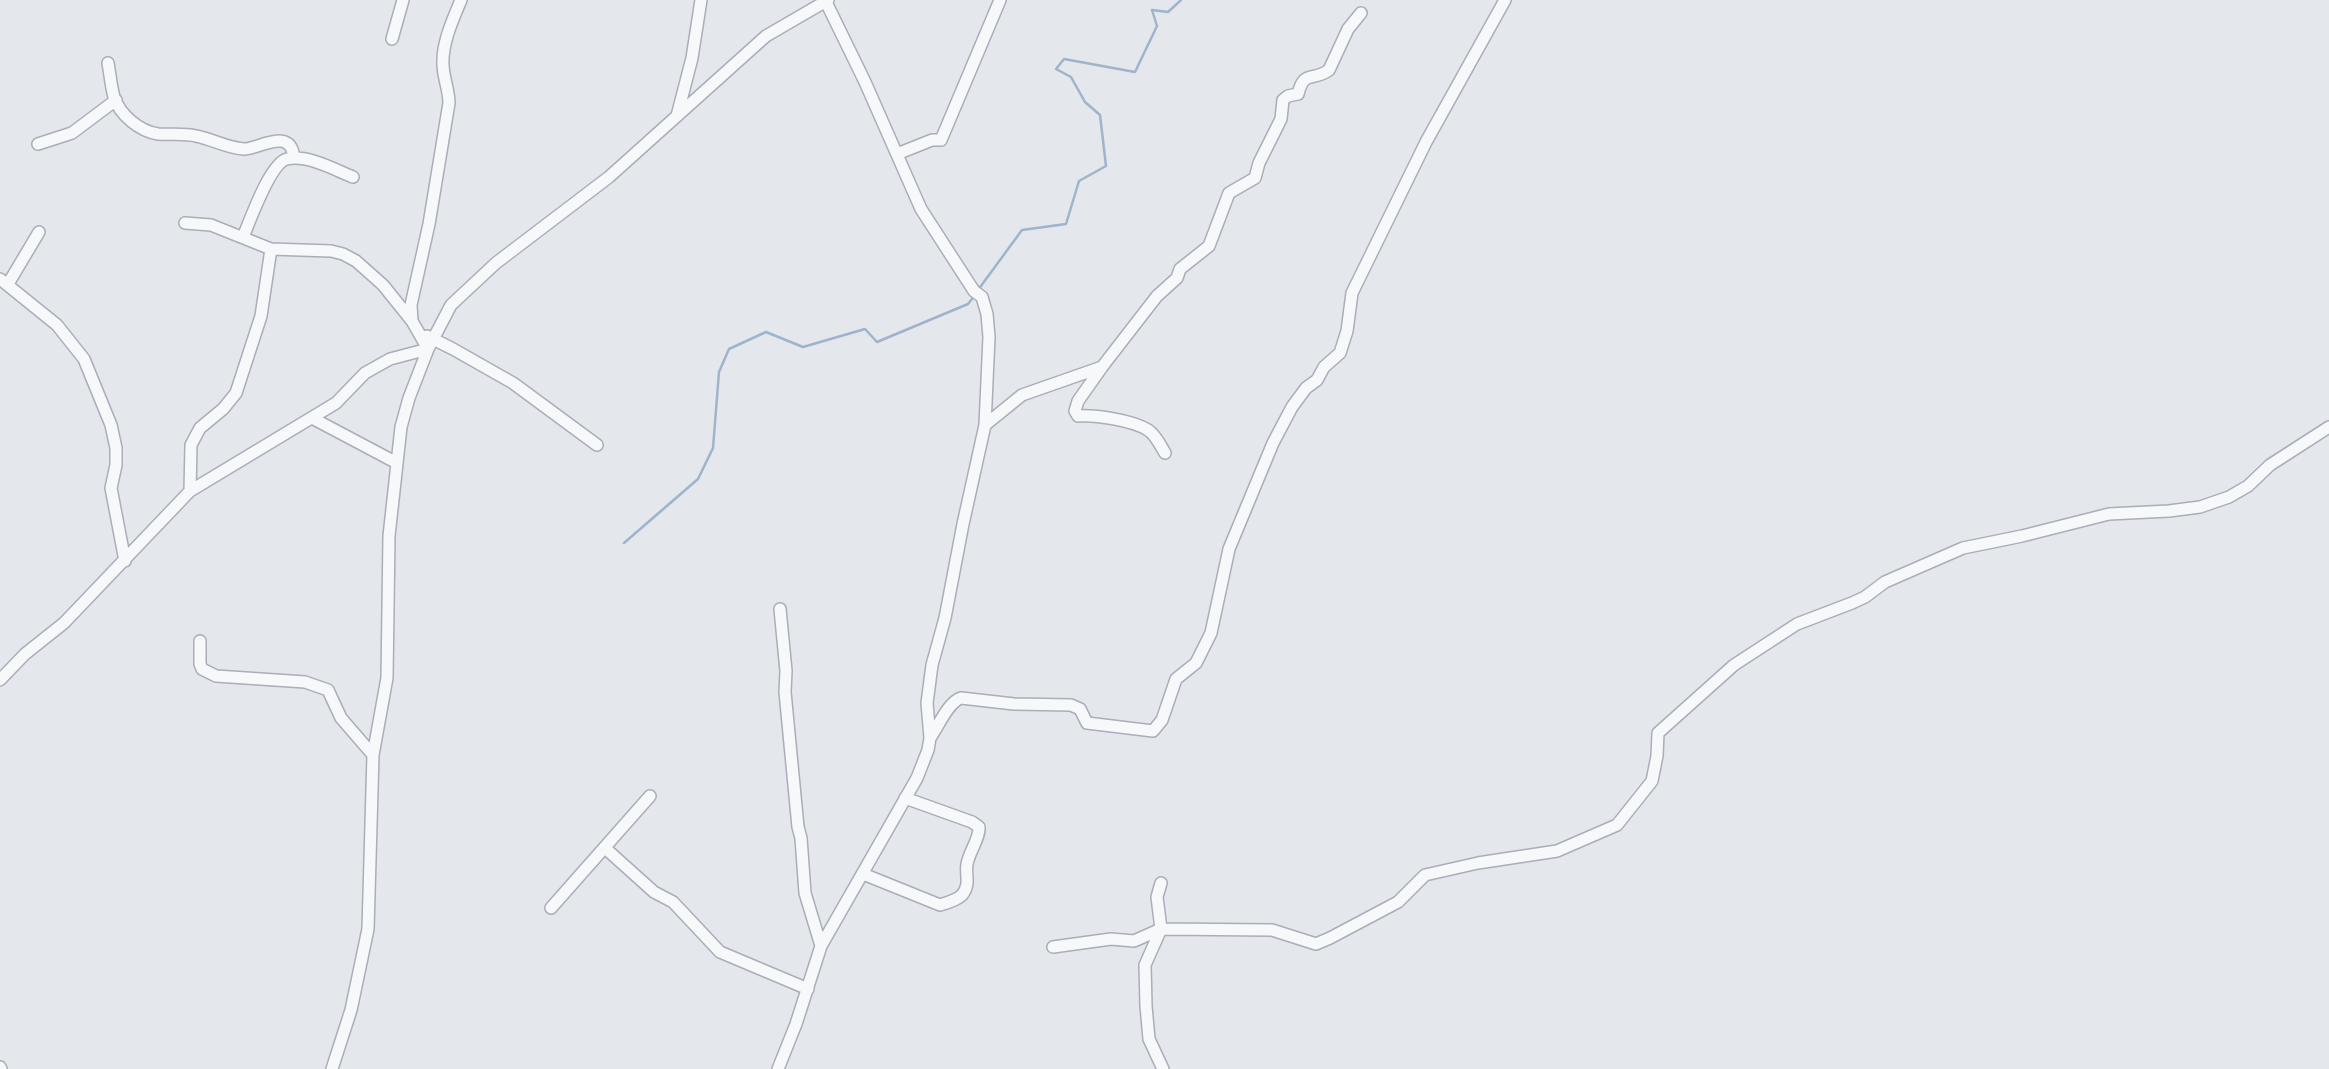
<!DOCTYPE html>
<html>
<head>
<meta charset="utf-8">
<style>
  body { margin:0 }
  canvas { display:block; background:#e4e7ec }
</style>
</head>
<body>
<canvas width="2329" height="1069"></canvas>
<script>
const context = document.querySelector('canvas').getContext('2d');
context.lineJoin = 'round';
function strokePath(path, color, width, dash) { context.strokeStyle = color; context.lineWidth = width; context.lineCap = dash ? 'butt' : 'round'; context.setLineDash(dash || []); context.stroke(path); }
strokePath(new Path2D(`
  M978,290L1022,230L1066,224L1079,181L1106,166L1100,115L1085,102L1071,77L1056,69L1064,59L1135,72L1157,26L1152,10L1168,12L1181,0
  M624,543L698,479L713,448L719,372L729,349L766,332L803,347L865,329L877,342L968,304L975,295`), '#9fb4cc', 2.5);
const minor = new Path2D(`
  M392,39L403,0
  M108,63C110,74 111,86 114,97C120,115 139,131 158,134C171,135 184,133 196,136C212,139 227,148 244,149C259,149 291,126 294,158
  M677,116L692,58L701,0
  M38,144L72,133L116,100
  M897,154L932,140H941L1000,0
  M185,223L211,225L271,249L331,251L343,254L356,261L383,285L412,321
  M243,237C250,221 270,163 287,159C307,154 335,170 353,177
  M0,279L57,325L84,359L111,425L116,448V465L111,488L125,561
  M8,284L39,232
  M427,336L453,349L513,383L597,445
  M428,349L412,321L411,305L429,224L449,103C449,90 443,77 443,64C442,43 453,19 461,0
  M1102,367L1078,401L1075,411L1078,416C1096,415 1132,420 1148,430C1156,435 1160,445 1165,453
  M312,418L397,463
  M985,425L1022,395L1102,367L1157,296L1177,278L1180,269L1209,246L1229,193L1255,178L1259,163L1281,119L1283,100L1288,96L1298,94C1304,69 1313,82 1329,70L1348,29L1361,13
  M190,491L191,445L200,428L223,409L236,393L261,316L271,249
  M780,609L786,671L785,692L798,827L801,838L805,893L821,946
  M200,641V664L202,669L216,676L305,682L328,690L341,718L373,755
  M0,680L25,654L64,623L190,491L336,403L365,373L390,359L428,349
  M930,738C938,727 948,702 961,698L1014,704L1071,705L1080,709L1087,723L1153,731L1162,720L1176,679L1196,663L1211,633L1229,549L1273,443L1292,407L1306,388L1317,380L1324,367L1340,353L1347,331L1352,293L1426,142L1505,0
  M605,848L654,892L673,902L720,952L808,989
  M863,874L940,905C947,903 957,900 962,895C971,884 965,875 967,864C969,852 980,838 979,827L972,822L905,798
  M1161,883L1157,897L1161,929L1145,965L1146,1006L1149,1039L1163,1069
  M551,908L650,796
  M1053,947L1111,939L1134,941L1161,929L1272,930L1316,944L1330,938L1398,902L1425,875L1478,863L1557,851L1617,825L1652,781L1657,756L1658,733L1734,665L1797,624L1852,603L1865,597L1885,582L1963,548L2022,536L2109,514L2169,511L2200,507L2229,497L2248,486L2270,465L2329,427
  M0,1067L1,1069
  M332,1069L351,1010L368,929L373,755L387,678L389,536L401,427L409,398L428,349L451,305L496,263L609,177L766,36L828,0
  M778,1069L796,1024L821,946L917,778L928,750L930,738L927,703L932,665L945,618L963,524L985,425L989,337L987,314L982,297L974,291L921,209L865,82L826,2`);
strokePath(minor, '#a9aeb7', 14);
strokePath(minor, '#f7f8fa', 11);
</script>
</body>
</html>
